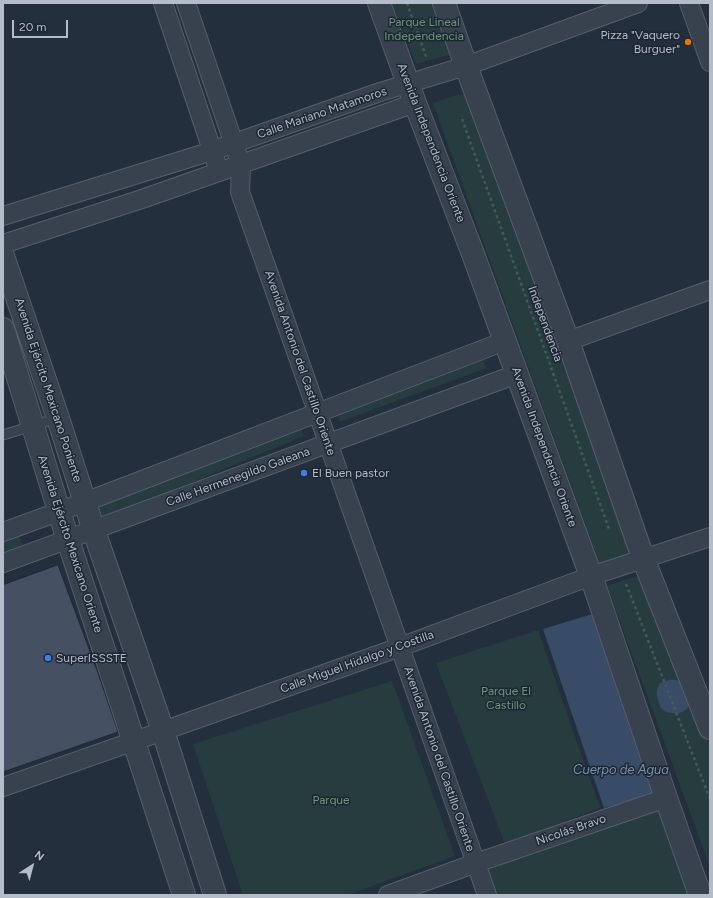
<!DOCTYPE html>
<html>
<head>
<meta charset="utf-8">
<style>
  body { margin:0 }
  #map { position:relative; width:713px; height:898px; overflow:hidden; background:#242f3e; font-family:Figtree,sans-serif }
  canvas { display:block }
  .frame { position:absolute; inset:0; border:4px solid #b4bcc9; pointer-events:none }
  .north { position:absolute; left:12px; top:846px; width:40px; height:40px; -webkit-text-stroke:3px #1d2633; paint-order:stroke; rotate:36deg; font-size:11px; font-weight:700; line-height:16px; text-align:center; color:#b4bcc9 }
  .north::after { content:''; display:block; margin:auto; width:14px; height:18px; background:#b4bcc9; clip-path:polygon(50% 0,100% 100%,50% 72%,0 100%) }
  .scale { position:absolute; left:12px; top:20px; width:56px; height:18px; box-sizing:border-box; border:2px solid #b4bcc9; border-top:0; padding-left:5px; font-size:12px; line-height:14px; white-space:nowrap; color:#b4bcc9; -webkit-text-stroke:3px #1d2633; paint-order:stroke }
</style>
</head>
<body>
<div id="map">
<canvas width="713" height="898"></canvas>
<div class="frame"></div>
<div class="north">N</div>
<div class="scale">20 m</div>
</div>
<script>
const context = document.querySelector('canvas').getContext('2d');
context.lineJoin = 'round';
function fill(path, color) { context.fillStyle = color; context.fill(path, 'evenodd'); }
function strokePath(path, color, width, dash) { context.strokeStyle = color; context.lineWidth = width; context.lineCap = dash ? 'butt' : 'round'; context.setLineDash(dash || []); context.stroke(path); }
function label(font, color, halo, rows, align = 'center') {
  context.font = font + ' Figtree,sans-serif'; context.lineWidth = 3; context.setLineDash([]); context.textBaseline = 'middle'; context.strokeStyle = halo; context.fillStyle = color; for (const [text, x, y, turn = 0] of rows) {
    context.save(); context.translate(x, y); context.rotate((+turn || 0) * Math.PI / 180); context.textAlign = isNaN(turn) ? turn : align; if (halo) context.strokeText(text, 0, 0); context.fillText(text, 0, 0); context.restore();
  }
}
fill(new Path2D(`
  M392,3H438L455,53L416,64Z
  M470,93L635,551L600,565L433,103L454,96Z
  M483,359L486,368L340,422L335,410Z
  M299,423L304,436L103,519L98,504Z
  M19,536L23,545L3,553V542Z
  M645,574L710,746V867L607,586L624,580Z
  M538,630L600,808L505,844L436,663Z
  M392,681L455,856L347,895H243L193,744Z
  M658,809L690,895H496L485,866Z`), '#263c3f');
fill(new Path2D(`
  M596,613L659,793L604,808L543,629Z
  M669,680C679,679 681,681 685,690C686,694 689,698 689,702C690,714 672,715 664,711C661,709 660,706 659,703C656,696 656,690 660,683Z`), '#394c67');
const building = new Path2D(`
  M58,565L98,673L118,732L3,772V585Z`);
fill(building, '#455162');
strokePath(building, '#1f2835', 1);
const service = new Path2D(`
  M3,435L58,418`);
const minor = new Path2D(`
  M163,3L216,162
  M186,3L241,165L240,192L487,895
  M689,3L710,62
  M3,216L212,151L380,92L466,66L638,3
  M3,244L142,199L415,103
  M568,341L710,290
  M3,532L85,502L505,341
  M3,563L517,374
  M3,787L163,731L400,647L591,576L710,537
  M388,895L476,863L666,798`);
const tertiary = new Path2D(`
  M379,3L415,103L473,254L591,576L666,798L700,895
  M444,3L466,66L568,341L643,558L710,728
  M3,256L58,418L94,531L163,731L215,895
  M3,329L68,540L184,895`);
strokePath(service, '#565f6c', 11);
strokePath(minor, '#565f6c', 20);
strokePath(tertiary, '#565f6c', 24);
strokePath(new Path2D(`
  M407,3L427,59
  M462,119L609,529
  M626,584L710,799`), '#44595c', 2.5, [3, 3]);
strokePath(service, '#38414e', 9);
strokePath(minor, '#38414e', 18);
strokePath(tertiary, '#38414e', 22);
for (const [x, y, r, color] of [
  [688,42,4,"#e8710a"],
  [304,473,4,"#3f7fe0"],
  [48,658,4,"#3f7fe0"]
]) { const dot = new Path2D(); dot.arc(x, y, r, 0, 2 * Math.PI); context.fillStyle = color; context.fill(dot); strokePath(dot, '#1d2633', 1.5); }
label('12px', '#6b9a76', '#1d2633', [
  ["Parque Lineal",424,22],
  ["Independencia",424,36],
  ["Parque El",506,691],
  ["Castillo",506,705],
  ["Parque",331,800]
]);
label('12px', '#b4bcc9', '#1d2633', [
  ["Pizza \"Vaquero",680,35,"right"],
  ["Burguer\"",680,49,"right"],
  ["El Buen pastor",312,473],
  ["SuperISSSTE",56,658]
], 'left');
label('12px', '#b4bcc9', '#1d2633', [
  ["Calle Mariano Matamoros",322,113,-19],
  ["Avenida Independencia Oriente",431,143,69],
  ["Independencia",545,324,70],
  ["Avenida Antonio del Castillo Oriente",300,363,71],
  ["Avenida Ejército Mexicano Poniente",48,390,72],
  ["Avenida Independencia Oriente",544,447,70],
  ["Calle Hermenegildo Galeana",238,477,-20],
  ["Avenida Ejército Mexicano Oriente",70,544,72],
  ["Calle Miguel Hidalgo y Costilla",357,662,-20],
  ["Avenida Antonio del Castillo Oriente",439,759,71],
  ["Nicolás Bravo",571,830,-19]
]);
label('italic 13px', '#7c92b1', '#1d2633', [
  ["Cuerpo de Agua",621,770]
]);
</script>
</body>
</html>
